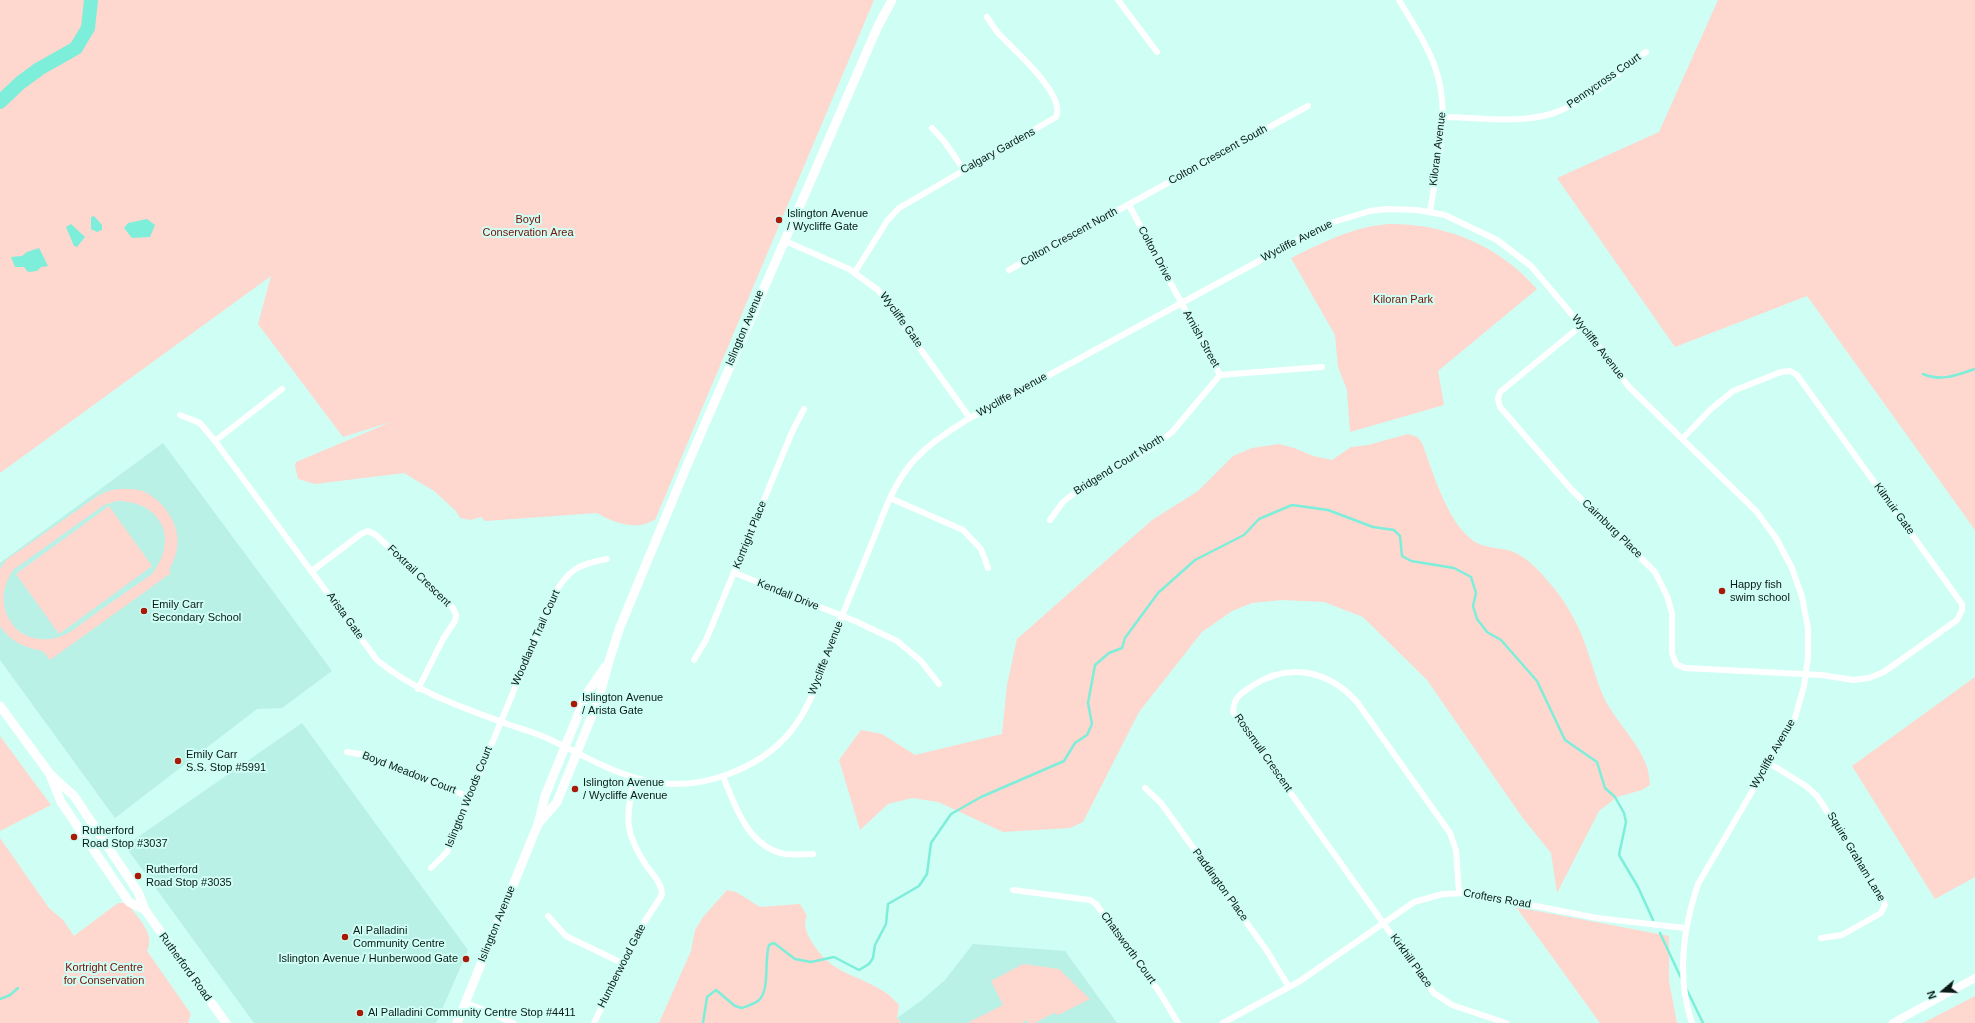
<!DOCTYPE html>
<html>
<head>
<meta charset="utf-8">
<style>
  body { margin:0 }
  #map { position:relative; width:1975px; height:1023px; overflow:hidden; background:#cffef4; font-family:Arial,sans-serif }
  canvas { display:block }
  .north { position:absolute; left:1923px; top:971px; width:40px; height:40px; -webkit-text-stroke:3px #cffef4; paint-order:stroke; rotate:251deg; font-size:11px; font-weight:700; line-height:16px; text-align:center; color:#091a17 }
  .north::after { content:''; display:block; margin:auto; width:14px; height:18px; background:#091a17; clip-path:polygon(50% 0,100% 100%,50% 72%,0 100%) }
</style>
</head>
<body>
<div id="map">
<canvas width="1975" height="1023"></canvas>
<div class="north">N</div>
</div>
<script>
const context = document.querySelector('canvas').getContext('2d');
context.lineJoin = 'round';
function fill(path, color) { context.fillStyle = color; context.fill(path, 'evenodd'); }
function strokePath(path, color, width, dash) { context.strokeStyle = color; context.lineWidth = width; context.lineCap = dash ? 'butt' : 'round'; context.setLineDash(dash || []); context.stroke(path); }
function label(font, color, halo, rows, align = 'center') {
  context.font = font + ' Arial,sans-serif'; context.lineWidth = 4; context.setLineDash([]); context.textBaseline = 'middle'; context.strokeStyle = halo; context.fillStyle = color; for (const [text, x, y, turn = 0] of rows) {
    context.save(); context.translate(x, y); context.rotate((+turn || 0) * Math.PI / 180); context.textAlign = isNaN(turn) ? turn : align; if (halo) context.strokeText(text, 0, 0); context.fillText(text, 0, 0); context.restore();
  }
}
fill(new Path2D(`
  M163,443L332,671L282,708L257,709L115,818L0,660V563Z
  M302,723L468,950L436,1023H254L125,846Z
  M973,944L1065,951L1117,1023H901L897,1018L922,1000L945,980Z`), '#b9f1e6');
fill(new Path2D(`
  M0,0H874L655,520C651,521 645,525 640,525C626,527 608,520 597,513L485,521L481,517L470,520L460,518L456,511L434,491L404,473L315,484L298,479L295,466L296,462L391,422L343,437L258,324L271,276L0,473Z
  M1718,0H1975V530L1807,296L1675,347L1557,178L1659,132Z
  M1390,224C1448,224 1499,246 1537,289L1438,371L1444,405L1350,432L1347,390L1338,367L1335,335L1291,258C1324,242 1354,226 1390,224Z
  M1408,434L1417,437L1422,443C1433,472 1449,530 1479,544C1488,548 1501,548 1511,551C1525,556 1537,568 1546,579C1562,596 1576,619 1584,641C1591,659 1596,680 1604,698C1616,722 1638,741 1647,767C1649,773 1649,779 1650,785L1642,790L1617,797L1599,811L1557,893L1551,853L1522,817L1427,680L1363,617L1324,602L1282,600L1252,603L1232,611L1202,632L1139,712L1083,822L1070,828L1003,832L938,802L912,798L888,804L860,830L839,760L861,730L882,734L915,755L1002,734L1007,685L1017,639L1152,520L1198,491L1233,456L1252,448L1279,444L1294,448L1313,456L1332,460L1351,447L1368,445Z
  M118,489C127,489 137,488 145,492C165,502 181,526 177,548C176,556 172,564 169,571L171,573L50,660L43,651C25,648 11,642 0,626V569L6,560L99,495L108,491ZM117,501C161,501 180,539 152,574C132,588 112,602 92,616C83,622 74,631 64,635C45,644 19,639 9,619C0,601 3,586 13,570L104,505Z
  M109,506L152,566L59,634L16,574Z
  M1975,677V877L1935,899L1852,766Z
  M0,736L51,805L0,831Z
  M0,838L49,908L63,920L74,936L118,903H127C137,917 156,934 147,951L191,1014L188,1023H0Z
  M727,890L736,892L760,907L800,904L807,916C803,924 806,931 810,939C831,976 855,972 886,993C891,996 895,1001 899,1005L897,1018L901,1023H659L691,951L695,930L703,917Z
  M1516,907L1669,936V981L1677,1023H1600Z
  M1023,964L1059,969L1090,999L1058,1015L1054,1013L1035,1023H1028L1027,1020L1022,1023H967L1003,1005L991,981Z
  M1975,996V1023H1923Z`), '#fed7cf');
fill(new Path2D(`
  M94,216L102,225V230L97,232L91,229V217Z
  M147,219L155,225L150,237L132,238L124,228L128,223Z
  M71,224L85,237L77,247L74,246L66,227Z
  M39,248L48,266L41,267L37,271L28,272L24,267H15L11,257L22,256L27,252Z`), '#7ceed9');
strokePath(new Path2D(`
  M1923,374C1941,382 1957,375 1975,369
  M1660,933L1681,978
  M1686,988L1703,1023
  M0,999L10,995L18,988
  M703,1023L707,997L716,990L735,1006L742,1008C747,1006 755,1004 759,1000C770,990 764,960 769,945L774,943L795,959L811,962L834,957L859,970L869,964L873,958L875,945L886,924L888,904L919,886L927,874L931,843L951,814L981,797L1064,761L1075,743L1087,735L1092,724L1088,703L1095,665L1109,653L1122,648L1125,638L1158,593L1195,560L1244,535L1259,519L1292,505L1328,510L1373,527L1394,530L1400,536L1402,556L1411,561L1454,568L1471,577L1476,593L1473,606L1477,619L1487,632L1501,640L1537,681L1565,740L1597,762L1605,788L1615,797L1624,813L1626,822L1619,855L1638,887L1653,920`), '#7ceed9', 2.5);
strokePath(new Path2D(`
  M0,102L20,83L39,69L76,48L88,28L91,0`), '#7ceed9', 14);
strokePath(new Path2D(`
  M1118,0L1157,52
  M1399,0C1412,22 1427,44 1435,67C1452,114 1437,164 1430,212
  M1443,117C1478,117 1517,124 1551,114C1586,103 1616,74 1646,52
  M932,128L944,141L964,170
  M1129,205L1220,375
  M785,241L849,269L878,290L970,418
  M1009,270L1308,106
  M855,272L887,221L899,208L1056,117C1066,95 1016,52 1002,37C996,32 992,24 987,17
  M1582,325L1500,392L1498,399L1500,407L1571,489L1655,572L1667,596L1672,613V653L1676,664L1685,668L1822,675L1853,680L1869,678L1884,672L1957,620L1962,610V604L1797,375L1790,371L1781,372L1733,391L1711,409L1682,439
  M1220,375L1322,367
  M180,415L200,423L215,441L377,660C415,692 464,708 510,725C525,730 540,734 553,741C581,754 607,770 636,778C666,787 698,785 726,775C751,766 774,752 791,731C811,706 820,675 831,645C843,611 858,578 871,545C881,521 889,495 904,473C920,449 946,433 970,418L1327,224L1370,211L1386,209L1417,210L1445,215L1497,240L1531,266L1601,349L1628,386L1756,511L1776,538L1792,568L1802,597L1808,628V657L1804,686L1795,718L1698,884C1683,929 1676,977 1692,1023
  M215,441L282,389
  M890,498L963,530L981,549L988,568
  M1050,520L1063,502L1081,488L1150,449L1172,432L1220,375
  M312,571L361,534L368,531L376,535L453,608L456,615L455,621L443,639L418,689
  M735,573L855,621L897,641L921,661L939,684
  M694,660L706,640L792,432L804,409
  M347,752L366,755L469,797
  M1769,763L1806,786L1817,796L1881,895L1885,905L1881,913L1842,935L1821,938
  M723,776C735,806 748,847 785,854C794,855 804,854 813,854
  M1145,788L1161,803L1267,951L1289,987
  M431,868L447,852L553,596C568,570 578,564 607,559
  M1013,890L1090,900L1096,904L1160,993L1178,1023
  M1459,892L1456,850L1450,833L1357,702C1328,670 1289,662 1252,686C1240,694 1234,697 1233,712L1426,983L1434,993L1452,1005L1506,1023
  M548,916L566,936L622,963
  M465,1002L513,1023
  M594,1023L639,930L662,895C662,884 654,876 648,868C624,833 625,818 635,778
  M1223,1023L1300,981L1414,902L1443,894L1469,893L1597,918L1685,928`), '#fff', 6);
strokePath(new Path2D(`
  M1893,1023L1975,978`), '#fff', 8);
strokePath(new Path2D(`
  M0,706L50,774L74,796L138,892L145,910L226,1023
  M51,777L61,802L129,902L145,910
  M538,824L557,802L599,698L609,661L620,627L688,463L878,26L892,0
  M457,1023L538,824L545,796L587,693L605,667`), '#fff', 9);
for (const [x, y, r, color] of [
  [779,220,4,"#a91907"],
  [1722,591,4,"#a91907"],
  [144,611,4,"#a91907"],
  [574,704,4,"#a91907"],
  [178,761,4,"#a91907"],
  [575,789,4,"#a91907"],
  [74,837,4,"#a91907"],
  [138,876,4,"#a91907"],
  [345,937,4,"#a91907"],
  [466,959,4,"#a91907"],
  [360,1013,4,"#a91907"]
]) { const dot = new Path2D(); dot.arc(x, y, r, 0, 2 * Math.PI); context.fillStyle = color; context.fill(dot); strokePath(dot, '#cffef4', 1.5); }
label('11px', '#091a17', '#cffef4', [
  ["Pennycross Court",1604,81,-35],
  ["Kiloran Avenue",1438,149,-83],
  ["Calgary Gardens",998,151,-29],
  ["Colton Crescent South",1218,155,-29],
  ["Colton Crescent North",1069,237,-29],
  ["Wycliffe Avenue",1297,241,-27],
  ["Colton Drive",1155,254,62],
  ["Wycliffe Gate",901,320,54],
  ["Islington Avenue",745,328,-67],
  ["Arnish Street",1201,339,61],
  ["Wycliffe Avenue",1598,347,52],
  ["Wycliffe Avenue",1012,395,-29],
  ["Bridgend Court North",1119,465,-32],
  ["Kilmuir Gate",1894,509,54],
  ["Cairnburg Place",1612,529,44],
  ["Kortright Place",750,535,-68],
  ["Foxtrail Crescent",419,576,44],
  ["Kendall Drive",788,595,22],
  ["Arista Gate",345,616,54],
  ["Woodland Trail Court",536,638,-66],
  ["Wycliffe Avenue",826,658,-69],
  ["Rossmull Crescent",1263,753,55],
  ["Wycliffe Avenue",1773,754,-60],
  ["Boyd Meadow Court",409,773,21],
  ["Islington Woods Court",469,797,-68],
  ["Squire Graham Lane",1856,857,59],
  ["Paddington Place",1220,885,54],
  ["Crofters Road",1497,899,10],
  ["Islington Avenue",497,924,-68],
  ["Chatsworth Court",1128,948,54],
  ["Kirkhill Place",1411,961,54],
  ["Humberwood Gate",622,966,-63],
  ["Rutherford Road",185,967,54]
]);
label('11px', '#091a17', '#cffef4', [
  ["Islington Avenue",787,214],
  ["/ Wycliffe Gate",787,227],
  ["Happy fish",1730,585],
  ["swim school",1730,598],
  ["Emily Carr",152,605],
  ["Secondary School",152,618],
  ["Islington Avenue",582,698],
  ["/ Arista Gate",582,711],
  ["Emily Carr",186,755],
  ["S.S. Stop #5991",186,768],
  ["Islington Avenue",583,783],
  ["/ Wycliffe Avenue",583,796],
  ["Rutherford",82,831],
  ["Road Stop #3037",82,844],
  ["Rutherford",146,870],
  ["Road Stop #3035",146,883],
  ["Al Palladini",353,931],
  ["Community Centre",353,944],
  ["Islington Avenue / Hunberwood Gate",458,959,"right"],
  ["Al Palladini Community Centre Stop #4411",368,1013]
], 'left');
label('11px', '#770f04', '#cffef4', [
  ["Boyd",528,220],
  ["Conservation Area",528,233],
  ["Kiloran Park",1403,300],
  ["Kortright Centre",104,968],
  ["for Conservation",104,981]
]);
</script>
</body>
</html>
